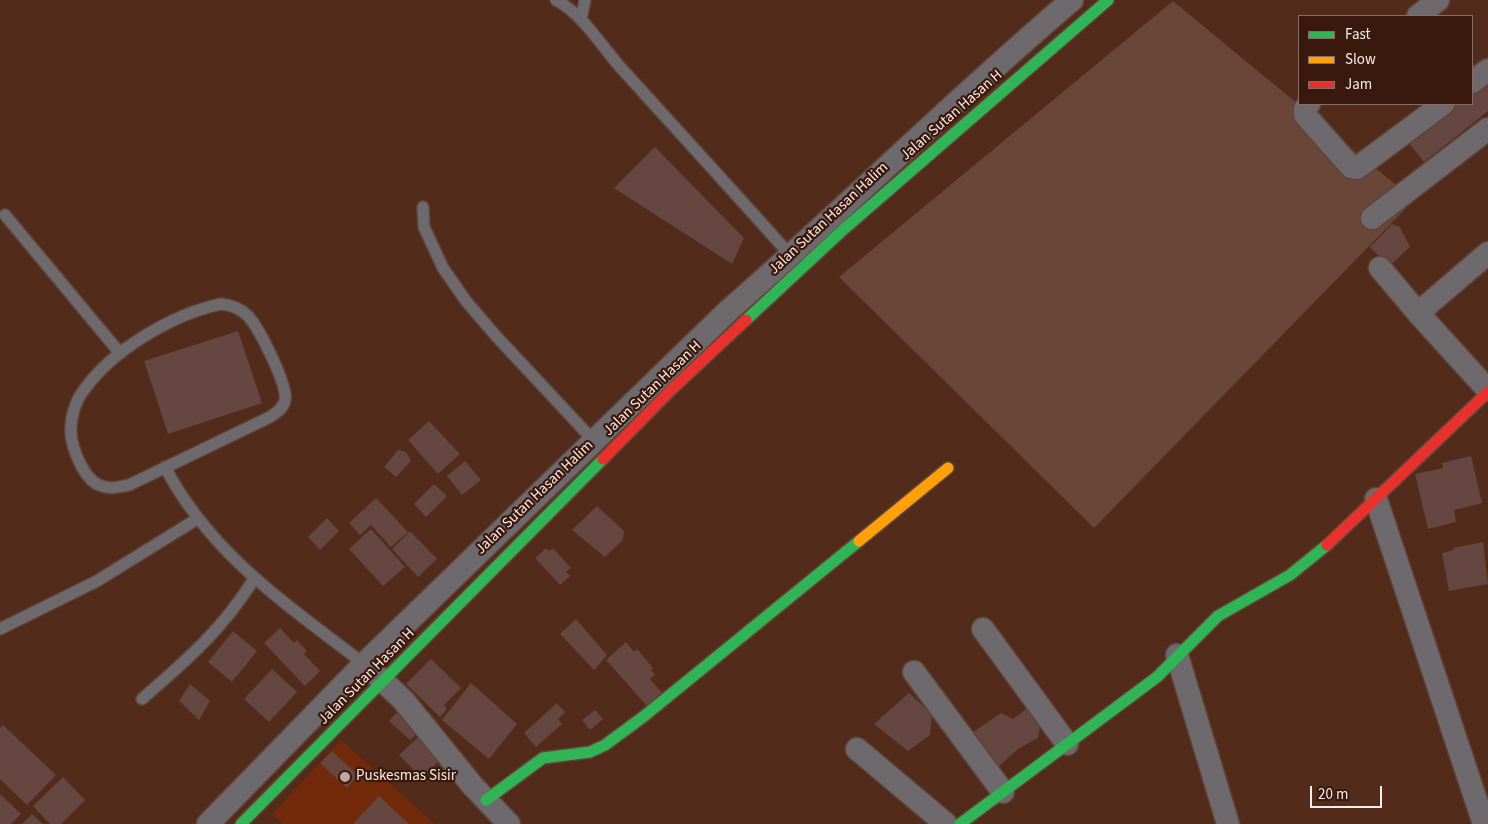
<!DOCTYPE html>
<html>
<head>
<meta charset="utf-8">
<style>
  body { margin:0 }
  #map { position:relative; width:1488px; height:824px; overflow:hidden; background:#522b1b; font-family:"Source Sans 3",sans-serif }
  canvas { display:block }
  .legend { position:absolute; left:1298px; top:15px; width:175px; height:90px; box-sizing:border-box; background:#39190e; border:1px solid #876d64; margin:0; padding:6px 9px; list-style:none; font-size:15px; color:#fdebe5 }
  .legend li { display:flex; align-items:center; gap:10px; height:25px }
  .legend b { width:25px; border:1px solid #876d64 }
  .scale { position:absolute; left:1310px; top:786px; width:72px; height:22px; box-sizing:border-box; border:2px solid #fdebe5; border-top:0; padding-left:6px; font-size:15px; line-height:18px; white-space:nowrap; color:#fdebe5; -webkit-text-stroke:4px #39190e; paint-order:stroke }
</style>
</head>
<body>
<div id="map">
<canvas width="1488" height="824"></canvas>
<ul class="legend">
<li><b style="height:6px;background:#30b455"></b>Fast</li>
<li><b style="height:6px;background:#ff9f0a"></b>Slow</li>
<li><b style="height:6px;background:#e5322d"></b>Jam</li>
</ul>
<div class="scale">20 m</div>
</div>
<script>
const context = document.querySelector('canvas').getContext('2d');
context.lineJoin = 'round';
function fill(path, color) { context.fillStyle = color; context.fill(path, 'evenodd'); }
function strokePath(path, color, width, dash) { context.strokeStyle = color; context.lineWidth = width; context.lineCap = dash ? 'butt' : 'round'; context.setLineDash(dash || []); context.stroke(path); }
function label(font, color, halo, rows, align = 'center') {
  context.font = font + ' "Source Sans 3",sans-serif'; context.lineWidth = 4.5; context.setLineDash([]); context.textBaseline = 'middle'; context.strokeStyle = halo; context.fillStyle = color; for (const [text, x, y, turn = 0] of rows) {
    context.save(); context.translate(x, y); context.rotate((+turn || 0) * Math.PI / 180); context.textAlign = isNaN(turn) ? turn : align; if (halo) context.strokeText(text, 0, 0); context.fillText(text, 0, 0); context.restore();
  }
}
fill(new Path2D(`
  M341,740L435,824H283L272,814Z`), '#732a0b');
fill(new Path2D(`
  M1173,1L1414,200L1094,528L839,277Z`), '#694638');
fill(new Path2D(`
  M1488,72V111L1424,162L1406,139L1451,104H1472V85Z
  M655,147L744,238L732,264L614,188Z
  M1392,224L1400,227L1410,247L1389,266L1370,247Z
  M238,331L262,403L168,434L144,361Z
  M429,421L460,454L438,474L408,440Z
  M398,450L406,452L411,461L396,477L384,467Z
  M1471,456L1482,503L1454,510L1456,522L1428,529L1415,474L1443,468L1442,463Z
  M465,461L481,480L462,495L447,476Z
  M434,484L447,496L426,517L414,504Z
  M376,498L408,532L391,547L371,525L360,535L349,523Z
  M597,506L624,531L623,540L605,557L572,530Z
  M327,518L339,531L320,550L308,537Z
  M371,529L405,567L383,586L349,549Z
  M410,531L437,559L418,577L392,549Z
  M1483,542L1488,584L1449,591L1442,553L1454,550L1453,548Z
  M546,548L549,551L553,548L571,568L566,572L570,576L560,585L535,558Z
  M576,619L607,655L594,670L560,634Z
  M280,628L294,643L297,640L307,651L304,654L320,671L305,686L264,643Z
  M233,631L257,651L232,682L208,662Z
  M626,642L634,652L637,649L653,668L651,670L655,675L650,679L662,693L647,706L606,660Z
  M431,659L461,688L444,705L447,709L440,717L406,684Z
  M272,669L297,692L269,722L244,699Z
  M471,683L517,724L489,759L442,720Z
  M190,684L210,701L199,720L179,701Z
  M909,693L932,714L930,735L908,751L874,724Z
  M557,703L565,712L558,719L562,724L536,747L524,733Z
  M1034,703L1042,716L1038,738L1018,749L999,766L972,733L1001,713L1013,719Z
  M402,707L424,727L410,740L389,721Z
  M595,710L603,719L590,730L582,720Z
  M3,725L56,775L27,805L0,779V728Z
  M426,730L446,754L422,778L399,755Z
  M332,751L358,775L347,788L320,763Z
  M63,777L85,800L61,824H50L33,806Z
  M0,794L21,814L11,824H0Z
  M379,796L409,824H353Z
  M32,814L43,824H22Z`), '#654640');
const lane = new Path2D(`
  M556,0C584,15 601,46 622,69C678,131 735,193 791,256
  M581,20L585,0
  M423,207L424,227L443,268L466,301L496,336L594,441
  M5,215L119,352
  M221,304C232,305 240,308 248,316C259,328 288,385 285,400C284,408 276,413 270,417L129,485C118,487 110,490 99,485C84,479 72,449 71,433C70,419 75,401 84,390C112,350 173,314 221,304Z
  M165,467C211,555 288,605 364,664
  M0,629L97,581L197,519
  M142,699C187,660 222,630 254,579`);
const street = new Path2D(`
  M1418,16L1438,0
  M1472,82L1488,70
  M1309,104L1305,109V115L1351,167L1357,168L1443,104
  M1372,218L1488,129
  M1488,253L1418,313L1488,390
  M1380,268L1418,313
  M1376,499L1484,824
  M983,629L1067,744
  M1177,655L1228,824
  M370,669L403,700L472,785L509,824
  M914,672L1003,792
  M857,749L946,824
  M208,824L364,664L729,310C845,209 954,100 1072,0`);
const fast = new Path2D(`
  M746,320L844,229L1108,0
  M486,800L543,758L590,752L605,745L643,717L859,541
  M241,824L603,459
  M960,824L1157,677L1218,616L1290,575L1327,545`);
const slow = new Path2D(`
  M859,541L948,468`);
const jam = new Path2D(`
  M603,459L671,390L746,320
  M1327,545L1488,392`);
strokePath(lane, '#614438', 14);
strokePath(street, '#614438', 25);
strokePath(fast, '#614438', 14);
strokePath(slow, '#614438', 14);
strokePath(jam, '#614438', 14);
strokePath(lane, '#6e696d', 11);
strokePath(street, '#6e696d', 22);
strokePath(fast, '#30b455', 11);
strokePath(slow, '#ff9f0a', 11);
strokePath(jam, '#e5322d', 11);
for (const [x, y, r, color] of [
  [345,777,6,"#c1a89e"]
]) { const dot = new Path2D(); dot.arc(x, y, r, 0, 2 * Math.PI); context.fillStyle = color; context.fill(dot); strokePath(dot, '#39190e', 2); }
label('15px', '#fdebe5', '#39190e', [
  ["Jalan Sutan Hasan H",952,116,-41],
  ["Jalan Sutan Hasan Halim",829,219,-43],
  ["Jalan Sutan Hasan H",653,389,-44],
  ["Jalan Sutan Hasan Halim",535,498,-44],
  ["Jalan Sutan Hasan H",367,677,-45]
]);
label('15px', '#fdebe5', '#39190e', [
  ["Puskesmas Sisir",356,777]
], 'left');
</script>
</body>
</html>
